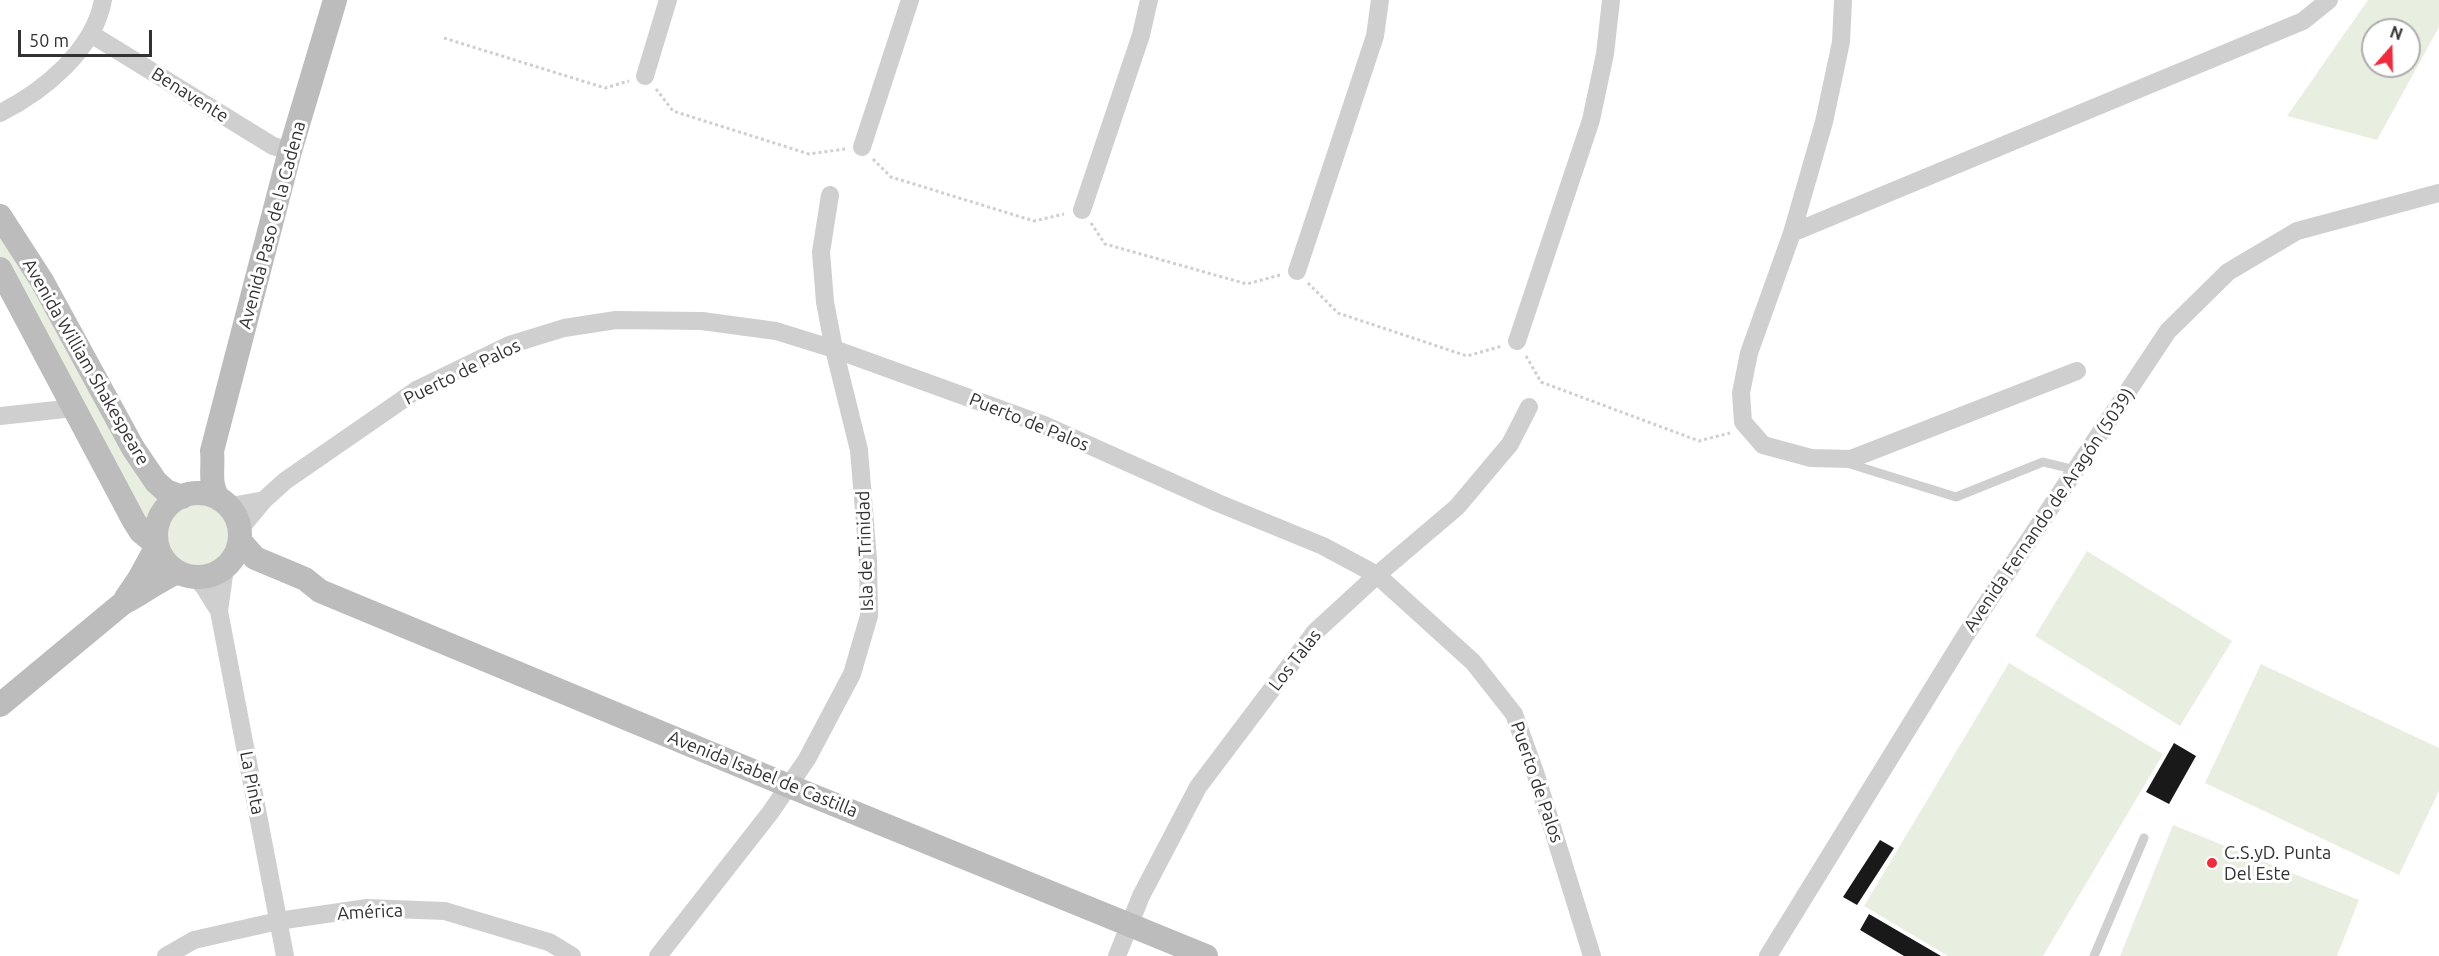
<!DOCTYPE html>
<html>
<head>
<meta charset="utf-8">
<style>
  body { margin:0 }
  #map { position:relative; width:2439px; height:956px; overflow:hidden; background:#fff; font-family:Ubuntu,sans-serif }
  canvas { display:block }
  .north { position:absolute; left:2361px; top:18px; width:60px; height:60px; box-sizing:border-box; background:#fff; border:2px solid #adadad; border-radius:50%; rotate:20deg; font-size:16px; font-weight:700; line-height:24px; text-align:center; color:#323232 }
  .north::after { content:''; display:block; margin:auto; width:21px; height:27px; background:#f4293c; clip-path:polygon(50% 0,100% 100%,50% 72%,0 100%) }
  .scale { position:absolute; left:18px; top:30px; width:134px; height:27px; box-sizing:border-box; border:3px solid #323232; border-top:0; padding-left:8px; font-size:18px; line-height:21px; white-space:nowrap; color:#323232; -webkit-text-stroke:4px #fff; paint-order:stroke }
</style>
</head>
<body>
<div id="map">
<canvas width="2439" height="956"></canvas>
<div class="north">N</div>
<div class="scale">50 m</div>
</div>
<script>
const context = document.querySelector('canvas').getContext('2d');
context.lineJoin = 'round';
function fill(path, color) { context.fillStyle = color; context.fill(path, 'evenodd'); }
function strokePath(path, color, width, dash) { context.strokeStyle = color; context.lineWidth = width; context.lineCap = dash ? 'butt' : 'round'; context.setLineDash(dash || []); context.stroke(path); }
function label(font, color, halo, rows, align = 'center') {
  context.font = font + ' Ubuntu,sans-serif'; context.lineWidth = 6; context.setLineDash([]); context.textBaseline = 'middle'; context.strokeStyle = halo; context.fillStyle = color; for (const [text, x, y, turn = 0] of rows) {
    context.save(); context.translate(x, y); context.rotate((+turn || 0) * Math.PI / 180); context.textAlign = isNaN(turn) ? turn : align; if (halo) context.strokeText(text, 0, 0); context.fillText(text, 0, 0); context.restore();
  }
}
fill(new Path2D(`
  M2368,0H2439V27L2377,140L2287,116ZM2373,30H2409V66H2373Z
  M0,227L162,500L155,508L148,528L0,257Z
  M165 534a32 32 0 1 1 64 0a32 32 0 1 1-64 0Z
  M2087,551L2232,641L2180,726L2035,636Z
  M2009,663L2163,754L2043,956H1948L1864,906Z
  M2261,664L2439,748V791L2399,875L2205,783Z
  M2173,825L2359,900L2337,956H2120Z`), '#e8efe0');
fill(new Path2D(`
  M2174,743L2196,756L2169,804L2146,792Z
  M1880,840L1894,848L1857,905L1843,897Z
  M1869,914L1941,956H1904L1860,930Z`), '#191919');
strokePath(new Path2D(`
  M444,38L605,88L629,81
  M656,89L673,111L809,154L845,149
  M873,159L891,177L1034,221L1064,214
  M1091,223L1105,244L1247,284L1280,275
  M1308,283L1338,313L1467,356L1502,346
  M1526,356L1541,382L1699,441L1730,433`), '#cfcfcf', 3, [3, 3]);
strokePath(new Path2D(`
  M1847,463L1956,497L2043,462L2076,470
  M2094,956L2144,838`), '#cfcfcf', 9);
strokePath(new Path2D(`
  M1843,0L1841,42L1824,122L1792,233L1749,353L1741,393L1743,422L1763,445L1811,458L1851,459L2077,371
  M91,34L273,146L290,151
  M645,76L668,0
  M0,113C44,91 94,50 103,0
  M862,147L910,0
  M1082,210L1141,35L1149,0
  M1792,233L2303,21L2329,0
  M1297,271L1375,36L1380,0
  M1517,341L1591,120L1605,54L1611,0
  M0,416L74,408
  M226,504L237,505L264,500
  M240,529L264,500L285,481L418,389L509,345L564,328L616,320L702,321L776,331L834,349L1044,425L1218,503L1323,546L1377,575L1473,662L1514,714L1535,772L1592,956
  M225,568L219,611L285,956
  M195,577L204,587L219,611
  M166,956L194,940L278,921L367,908L445,911L549,942L572,956
  M658,956L770,813L807,759L852,674L869,616L868,559L859,450L834,349L825,302L821,252L830,195
  M1117,956L1141,896L1198,787L1315,632L1377,575L1457,507L1510,444L1529,407
  M1768,956L1965,636L2168,331L2228,272L2297,231L2439,193`), '#cfcfcf', 18);
strokePath(new Path2D(`
  M0,216L42,281L133,448L156,482L166,491L182,497
  M0,269L134,521L141,532L157,545
  M156 535a42 42 0 1 1 84 0a42 42 0 1 1-84 0Z
  M219,499C208,484 214,468 212,451L290,151L335,0
  M240,541L255,558L305,579L320,591L789,786L1206,956
  M126,598L139,579L157,546
  M0,705L123,603C142,594 158,580 178,572`), '#bcbcbc', 24);
for (const [x, y, r, color] of [
  [2212,863,6,"#f4293c"]
]) { const dot = new Path2D(); dot.arc(x, y, r, 0, 2 * Math.PI); context.fillStyle = color; context.fill(dot); strokePath(dot, '#fff', 2); }
label('18px', '#323232', '#fff', [
  ["Benavente",190,95,32],
  ["Avenida Paso de la Cadena",272,225,-75],
  ["Avenida William Shakespeare",86,362,60],
  ["Puerto de Palos",462,372,-26],
  ["Puerto de Palos",1029,422,22],
  ["Avenida Fernando de Aragón (5039)",2049,510,-56],
  ["Isla de Trinidad",865,551,-92],
  ["Los Talas",1295,660,-52],
  ["Avenida Isabel de Castilla",763,774,22],
  ["Puerto de Palos",1537,782,71],
  ["La Pinta",252,783,79],
  ["América",370,912,-3]
]);
label('18px', '#323232', '#fff', [
  ["C.S.yD. Punta",2224,853],
  ["Del Este",2224,874]
], 'left');
</script>
</body>
</html>
